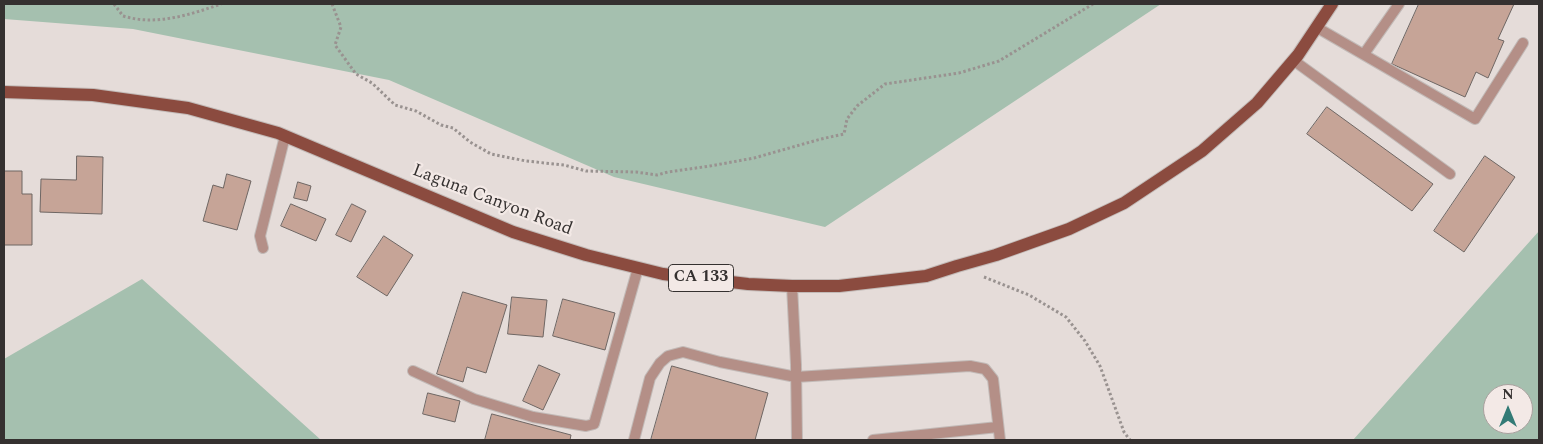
<!DOCTYPE html>
<html>
<head>
<meta charset="utf-8">
<style>
  body { margin:0 }
  #map { position:relative; width:1543px; height:444px; overflow:hidden; background:#e5dcd9; font-family:Spectral,serif }
  canvas { display:block }
  .frame { position:absolute; inset:0; border:5px solid #353130; pointer-events:none }
  .north { position:absolute; left:1483px; top:384px; width:50px; height:50px; box-sizing:border-box; background:#f3e9e6; border:1px solid #a79f9d; border-radius:50%; rotate:0deg; font-size:14px; font-weight:700; line-height:20px; text-align:center; color:#353130 }
  .north::after { content:''; display:block; margin:auto; width:18px; height:22px; background:#337b76; clip-path:polygon(50% 0,100% 100%,50% 72%,0 100%) }
</style>
</head>
<body>
<div id="map">
<canvas width="1543" height="444"></canvas>
<div class="frame"></div>
<div class="north">N</div>
</div>
<script>
const context = document.querySelector('canvas').getContext('2d');
context.lineJoin = 'round';
function fill(path, color) { context.fillStyle = color; context.fill(path, 'evenodd'); }
function strokePath(path, color, width, dash) { context.strokeStyle = color; context.lineWidth = width; context.lineCap = dash ? 'butt' : 'round'; context.setLineDash(dash || []); context.stroke(path); }
function label(font, color, halo, rows, align = 'center') {
  context.font = font + ' Spectral,serif'; context.lineWidth = 4.5; context.setLineDash([]); context.textBaseline = 'middle'; context.strokeStyle = halo; context.fillStyle = color; for (const [text, x, y, turn = 0] of rows) {
    context.save(); context.translate(x, y); context.rotate((+turn || 0) * Math.PI / 180); context.textAlign = isNaN(turn) ? turn : align; if (halo) context.strokeText(text, 0, 0); context.fillText(text, 0, 0); context.restore();
  }
}
fill(new Path2D(`
  M4,4H1161L825,227L614,177L389,80L133,29L4,19Z
  M1539,231V440H1353ZM1493,394H1523V424H1493Z
  M142,279L321,440H4V359Z`), '#a5c0af');
const building = new Path2D(`
  M1419,4H1514L1498,39L1504,41L1488,78L1476,72L1465,97L1392,64Z
  M1327,107L1433,184L1412,211L1307,134Z
  M77,156L103,157L102,214L40,212L41,179L76,180Z
  M1485,156L1515,177L1464,252L1434,231Z
  M4,171H22V194H32V245H4Z
  M227,174L251,181L237,230L203,221L213,185L223,188Z
  M298,182L311,186L307,201L294,198Z
  M291,204L326,219L316,241L281,226Z
  M352,204L366,211L351,242L336,235Z
  M384,236L413,255L387,296L357,277Z
  M463,292L507,305L486,373L467,367L463,382L437,374Z
  M512,297L547,300L543,337L508,334Z
  M563,299L615,313L605,350L553,336Z
  M539,365L560,374L543,410L523,401Z
  M672,366L768,393L755,440H651Z
  M428,393L460,401L455,422L423,414Z
  M492,414L571,435L570,440H485Z`);
fill(building, '#c6a497');
strokePath(building, '#6e6663', 1);
const service = new Path2D(`
  M1316,27L1475,119L1523,43
  M1364,54L1399,4
  M1293,60L1450,174
  M263,248L260,236L285,136
  M792,286L796,365L797,440
  M413,371L474,399L533,417L586,426L594,424L638,268
  M634,440L650,378L660,363L668,356L683,352L720,362L796,377L970,366L985,369L993,379L1000,440
  M873,440L998,427`);
const primary = new Path2D(`
  M4,92L93,95L188,108L278,133L513,232L586,255L663,274L748,284L792,286H839L926,276L957,266L996,255L1069,229L1124,203L1202,151L1257,103L1298,55L1332,4`);
strokePath(service, '#c2bab7', 12);
strokePath(primary, '#c2bab7', 14);
strokePath(new Path2D(`
  M114,4L123,16C156,26 189,15 221,4
  M332,4L341,27L335,45L356,74L372,83L395,105L416,111L441,125L453,128L470,142L491,154L526,161L564,165L586,171L636,172L657,175L668,172L710,166L754,158L821,139L844,134L847,119L857,106L885,84L959,73L999,61L1093,4
  M984,277L1029,295L1066,317L1085,341L1100,366L1124,432L1130,440`), '#999290', 3, [2.5, 2.5]);
strokePath(service, '#b48f87', 10);
strokePath(primary, '#8b4b3f', 12);
for (const [x, y, w] of [
  [701,278,65]
]) { const box = new Path2D(); box.roundRect(x - w / 2, y - 13.5, w, 27, 4); context.fillStyle = '#f3e9e6'; context.fill(box); strokePath(box, '#353130', 1); }
label('bold 16px', '#353130', null, [
  ["CA 133",701,278]
]);
label('18px', '#353130', '#f3e9e6', [
  ["Laguna Canyon Road",492,201,21]
]);
</script>
</body>
</html>
